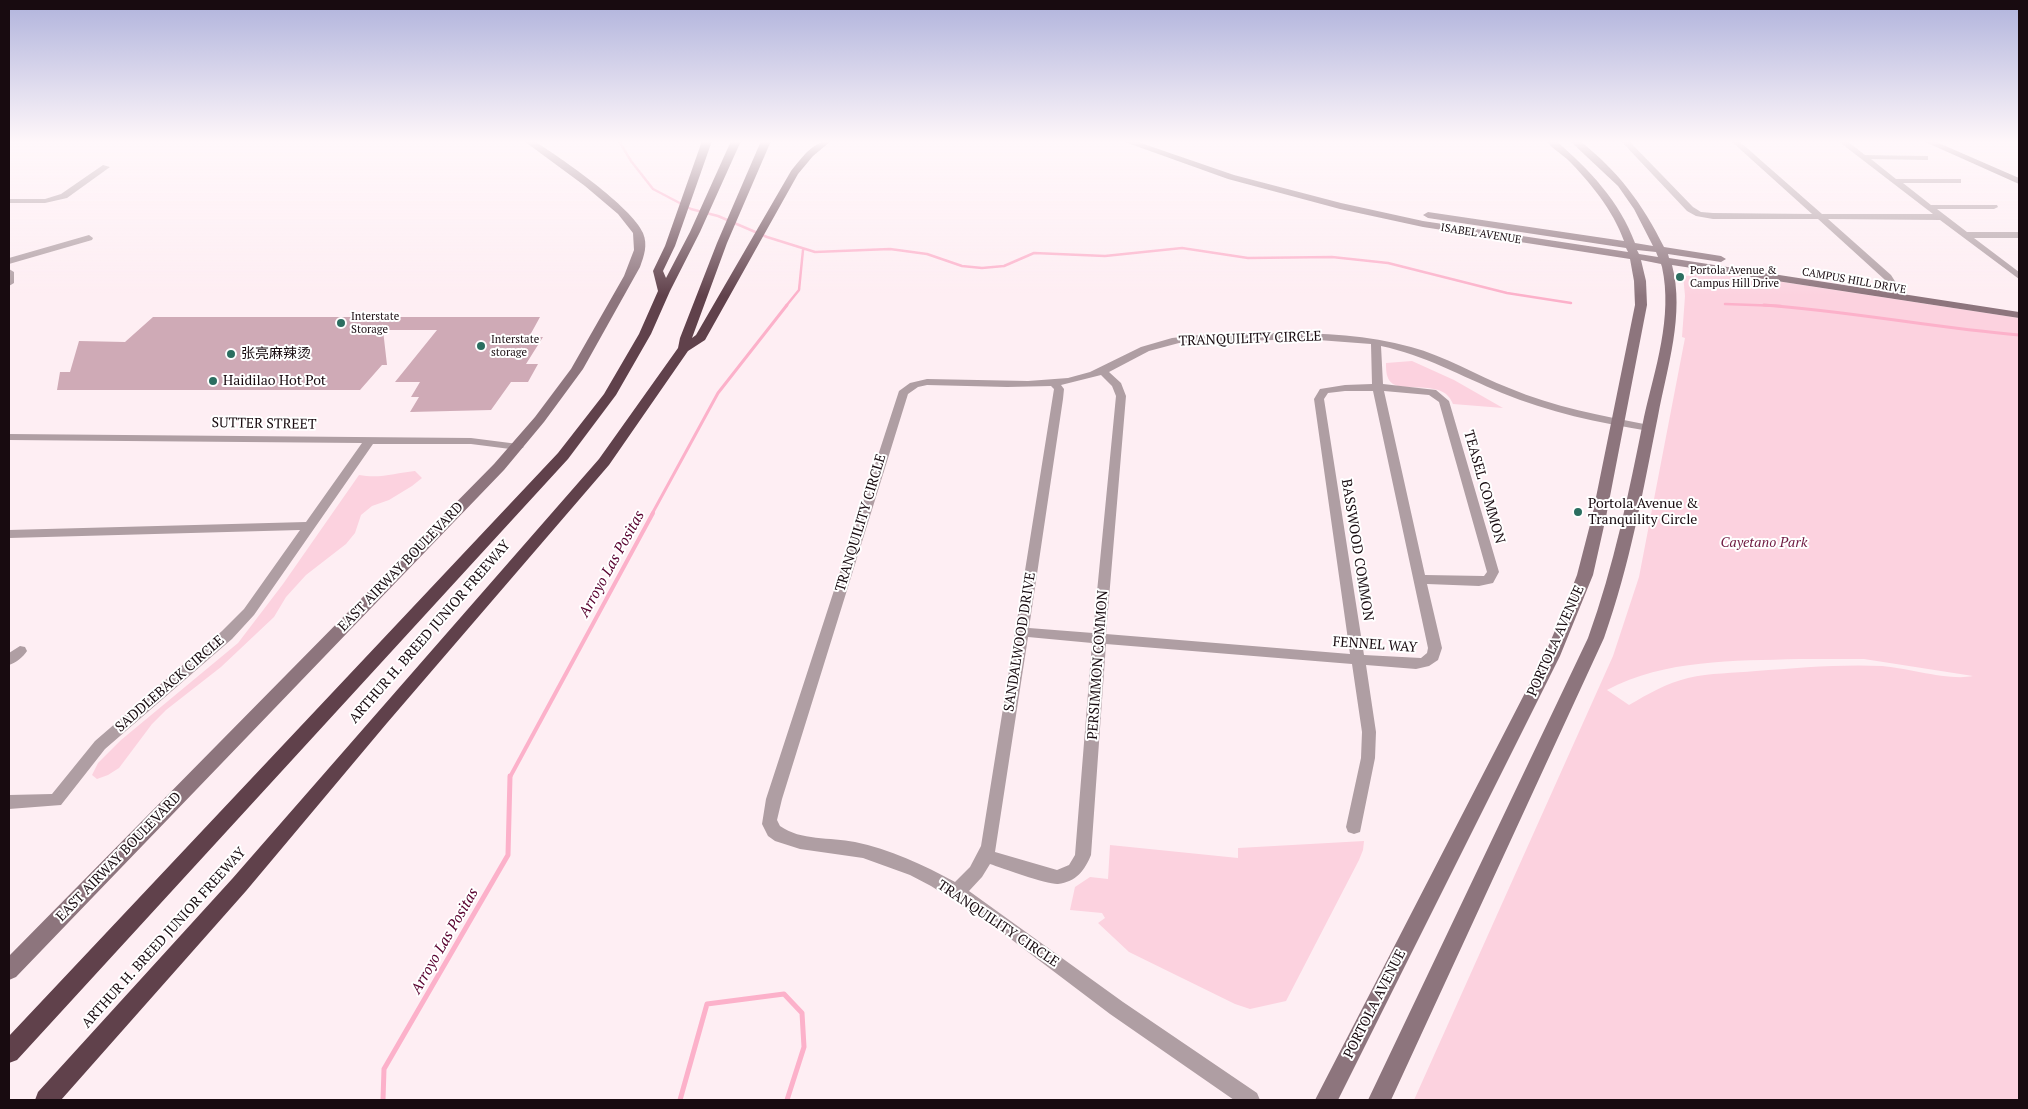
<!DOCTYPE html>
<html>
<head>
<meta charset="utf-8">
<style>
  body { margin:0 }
  #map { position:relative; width:2028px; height:1109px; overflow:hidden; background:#feeef3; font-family:"PT Serif",serif }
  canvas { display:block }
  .frame { position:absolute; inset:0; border:10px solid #180b10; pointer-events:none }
</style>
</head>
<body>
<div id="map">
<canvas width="2028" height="1109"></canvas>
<div class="frame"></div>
</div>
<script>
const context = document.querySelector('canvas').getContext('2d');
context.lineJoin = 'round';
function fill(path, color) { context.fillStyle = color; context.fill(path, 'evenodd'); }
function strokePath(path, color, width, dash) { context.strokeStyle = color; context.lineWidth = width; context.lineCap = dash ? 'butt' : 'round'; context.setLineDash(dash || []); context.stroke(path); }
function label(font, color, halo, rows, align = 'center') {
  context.font = font + ' "PT Serif","Noto Sans SC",serif'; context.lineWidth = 4; context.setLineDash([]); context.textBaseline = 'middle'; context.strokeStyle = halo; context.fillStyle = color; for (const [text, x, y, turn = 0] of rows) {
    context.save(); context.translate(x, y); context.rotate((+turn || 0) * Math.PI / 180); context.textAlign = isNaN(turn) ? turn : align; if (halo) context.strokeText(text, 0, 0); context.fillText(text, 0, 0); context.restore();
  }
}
fill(new Path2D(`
  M1691,268L2019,318V1100H1414L1613,656L1639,577L1685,338L1682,337L1685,296L1683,275L1688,276L1693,272ZM1799,659H1864L1973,676C1949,681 1908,668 1882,666C1840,664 1797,668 1756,671C1734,673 1710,673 1688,678C1667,683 1648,694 1629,705L1607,690C1666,659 1733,661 1799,659Z
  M1412,361L1454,380L1503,408L1453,404C1443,375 1396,398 1388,378C1386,374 1386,368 1386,363Z
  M415,471L422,478L412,486L389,500L372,506L361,515L355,533L346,544L306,575L286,597L274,617L221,667L166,710L152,724L119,768L108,775L97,779L92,775L98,763L121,740L238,643L283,584L359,475C380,479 395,473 415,471Z
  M1364,841L1363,850L1359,860L1286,1001L1250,1009L1235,1004L1129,952L1098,923L1105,918L1102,913L1070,910L1075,887L1090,877L1108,879L1110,845L1238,858V848Z`), '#fcd2df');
strokePath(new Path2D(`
  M619,141L631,161L653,189L691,209L718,216L767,237L815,252L890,249L927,254L962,266L982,268L1004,266L1034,253L1105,256L1182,248L1248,258L1332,257L1388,263L1507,293L1571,303
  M1725,304L1781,306
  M786,306L799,290L803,250`), '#fcb1ca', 2.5);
strokePath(new Path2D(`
  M1764,305C1850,311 1934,328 2019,335
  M652,514L718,393L787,305`), '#fcb1ca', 3);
strokePath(new Path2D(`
  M510,777L653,513`), '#fcb1ca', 4);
strokePath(new Path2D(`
  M383,1100L384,1069L508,855L510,776
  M680,1100L707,1004L784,994L802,1013L804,1047L787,1100`), '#fcb1ca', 5);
fill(new Path2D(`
  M153,317H540L529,337H543L526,364H538L528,382H511L491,410L410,412L419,397H411L420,382H395L437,330H383L387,365H382L360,390H57L60,372H70L79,341L125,342Z`), '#cfaab6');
fill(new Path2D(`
  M1621,141H1629L1693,207L1701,212L1713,213L1812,214L1731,141H1739L1822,214H1933L1838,141H1847L1865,155L1928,156V160H1925L1871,159L1896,179H1961V183H1903L1931,205H1997L1998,207L1994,209H1937L1967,232H2019V238H1974L2019,272V279L1940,220L1828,219L1891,275L1905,297L1903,299H1897L1884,279L1818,219H1713L1696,216L1687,211Z
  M103,165L110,167L67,198L45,203H9V199H45L61,194Z
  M89,235L93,238L92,240L9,264V258Z
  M9,269L14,272V283L9,286Z
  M1279,333C1323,333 1368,335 1411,347C1445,356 1476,375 1509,388C1554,407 1602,416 1649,425L1654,428L1649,431C1599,423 1548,412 1502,393C1461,376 1424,355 1381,346L1383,384L1436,390L1449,401L1499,572L1493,583L1479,586L1427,584L1442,648L1438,660L1429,666L1416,669L1366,665L1376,732L1375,758L1360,832L1354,834L1348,832L1346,827L1361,758L1362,732L1352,664L1106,644L1091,855C1085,870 1076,882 1058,884C1049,885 1001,868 990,864L982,877L969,891L1123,1002L1257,1093L1260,1100H1234L1110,1014L991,924L931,886L910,875L863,858L800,849L775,841L768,836L762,824L766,799L899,391L910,383L927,379L1028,381L1068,378L1090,372L1141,347L1172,338L1200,335ZM1305,339L1371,344L1372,384L1345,385L1320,389L1314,399L1350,654L1106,634L1126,396L1121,383L1109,372L1149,351L1179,343ZM1101,375L1112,386L1116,396L1093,633L1029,628L1063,399L1064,389L1061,385ZM927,385L1007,387L1051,386L1054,389L981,846L970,867L955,882C924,865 889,849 855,842C830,837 801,841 780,826L777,820L782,799L908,394L918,387ZM1345,391H1373L1428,648L1427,653L1421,658L1364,655L1324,399L1328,393ZM1384,391L1429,395L1439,402L1487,572L1484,576L1425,575ZM1028,637L1092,643L1075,855L1069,865L1057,870L995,852Z
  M9,434L471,438L518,444L524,447L518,450L471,444H373L254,615L232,639L105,749L61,805L9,809V795L52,794L95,741L222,631L244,609L300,530L9,538V530L306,522L362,443L9,440Z
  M20,646L25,647L27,651C23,657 16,663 9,665V653Z`), '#af9ea3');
fill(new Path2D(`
  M524,141H534C560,157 632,207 643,233C648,245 644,256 640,267L583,369L544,422L504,470L16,977L9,980V956L494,464L535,417L571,369L624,276L634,250L633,233L618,214L585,186Z
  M1122,141H1135L1234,175L1341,203L1423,221L1628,252L1626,248L1428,218L1423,215L1428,212L1624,241C1613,210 1590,182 1567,159C1560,153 1552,148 1546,141H1556C1589,169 1620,202 1635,243L1653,246L1634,209L1618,186L1570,141H1580C1619,172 1642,203 1664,247L1721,256L1726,259L1721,262L1668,254L1669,258L2019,312V318L1672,265C1685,314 1667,368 1658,416C1643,491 1630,565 1604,638L1391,1100H1368L1588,638C1614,566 1629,492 1644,417C1655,369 1673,317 1662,267L1661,264L1641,260L1646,281L1647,305L1606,517L1593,575L1560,656L1338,1100H1315L1544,656L1560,619L1577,575L1592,517L1635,305L1634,281L1630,259L1423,227L1340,209L1228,179ZM1637,250L1656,252L1658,257L1639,254Z
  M1923,141H1934L2019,178V184Z`), '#8d757d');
fill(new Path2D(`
  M702,141H712L675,246L663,271L666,278L690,232L731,141H741L700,232L670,291L651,334L616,395L568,459L17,1060L9,1063V1036L558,453L604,394L639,334L658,291L653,271L665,246Z
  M761,141H771L727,243L692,338L696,335L791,171C802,158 813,140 831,141L813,156L798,174L705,340L688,351L609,465L387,723L246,891L61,1100H35L38,1092L232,879L599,459L678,348L680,338L717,243Z`), '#60414b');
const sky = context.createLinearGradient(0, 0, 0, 296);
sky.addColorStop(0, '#b0b3dc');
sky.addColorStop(0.48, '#fff7fa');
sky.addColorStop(1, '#fff7fa00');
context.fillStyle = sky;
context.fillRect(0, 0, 2028, 296);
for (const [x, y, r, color] of [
  [1680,277,5,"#2b6e60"],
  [341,323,5,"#2b6e60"],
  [481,346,5,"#2b6e60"],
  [231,354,5,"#2b6e60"],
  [213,381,5,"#2b6e60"],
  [1578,512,5,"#2b6e60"]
]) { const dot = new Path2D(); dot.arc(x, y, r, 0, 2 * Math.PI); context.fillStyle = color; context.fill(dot); strokePath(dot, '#fff', 2); }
label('11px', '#180b10', '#fff', [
  ["ISABEL AVENUE",1481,234,9],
  ["CAMPUS HILL DRIVE",1854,281,10]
]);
label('11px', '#180b10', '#fff', [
  ["Portola Avenue &",1690,271],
  ["Campus Hill Drive",1690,284],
  ["Interstate",351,317],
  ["Storage",351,330],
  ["Interstate",491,340],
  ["storage",491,353]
], 'left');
label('14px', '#180b10', '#fff', [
  ["TRANQUILITY CIRCLE",1250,339,-2],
  ["SUTTER STREET",264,424,1],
  ["TEASEL COMMON",1484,487,74],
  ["TRANQUILITY CIRCLE",861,523,-73],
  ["BASSWOOD COMMON",1357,550,81],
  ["EAST AIRWAY BOULEVARD",401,567,-46],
  ["ARTHUR H. BREED JUNIOR FREEWAY",430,632,-49],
  ["PORTOLA AVENUE",1556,641,-66],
  ["SANDALWOOD DRIVE",1020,642,-81],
  ["FENNEL WAY",1375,645,4],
  ["PERSIMMON COMMON",1098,665,-86],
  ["SADDLEBACK CIRCLE",170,684,-41],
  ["EAST AIRWAY BOULEVARD",119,857,-46],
  ["TRANQUILITY CIRCLE",998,924,34],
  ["ARTHUR H. BREED JUNIOR FREEWAY",164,938,-48],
  ["PORTOLA AVENUE",1375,1004,-63]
]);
label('14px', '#180b10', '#fff', [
  ["张亮麻辣烫",241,354],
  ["Haidilao Hot Pot",223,381],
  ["Portola Avenue &",1588,504],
  ["Tranquility Circle",1588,520]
], 'left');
label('italic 14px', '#6f1a41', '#fff', [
  ["Cayetano Park",1764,543]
]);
label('italic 15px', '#58002e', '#fff', [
  ["Arroyo Las Positas",612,564,-61],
  ["Arroyo Las Positas",445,941,-60]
]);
</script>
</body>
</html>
